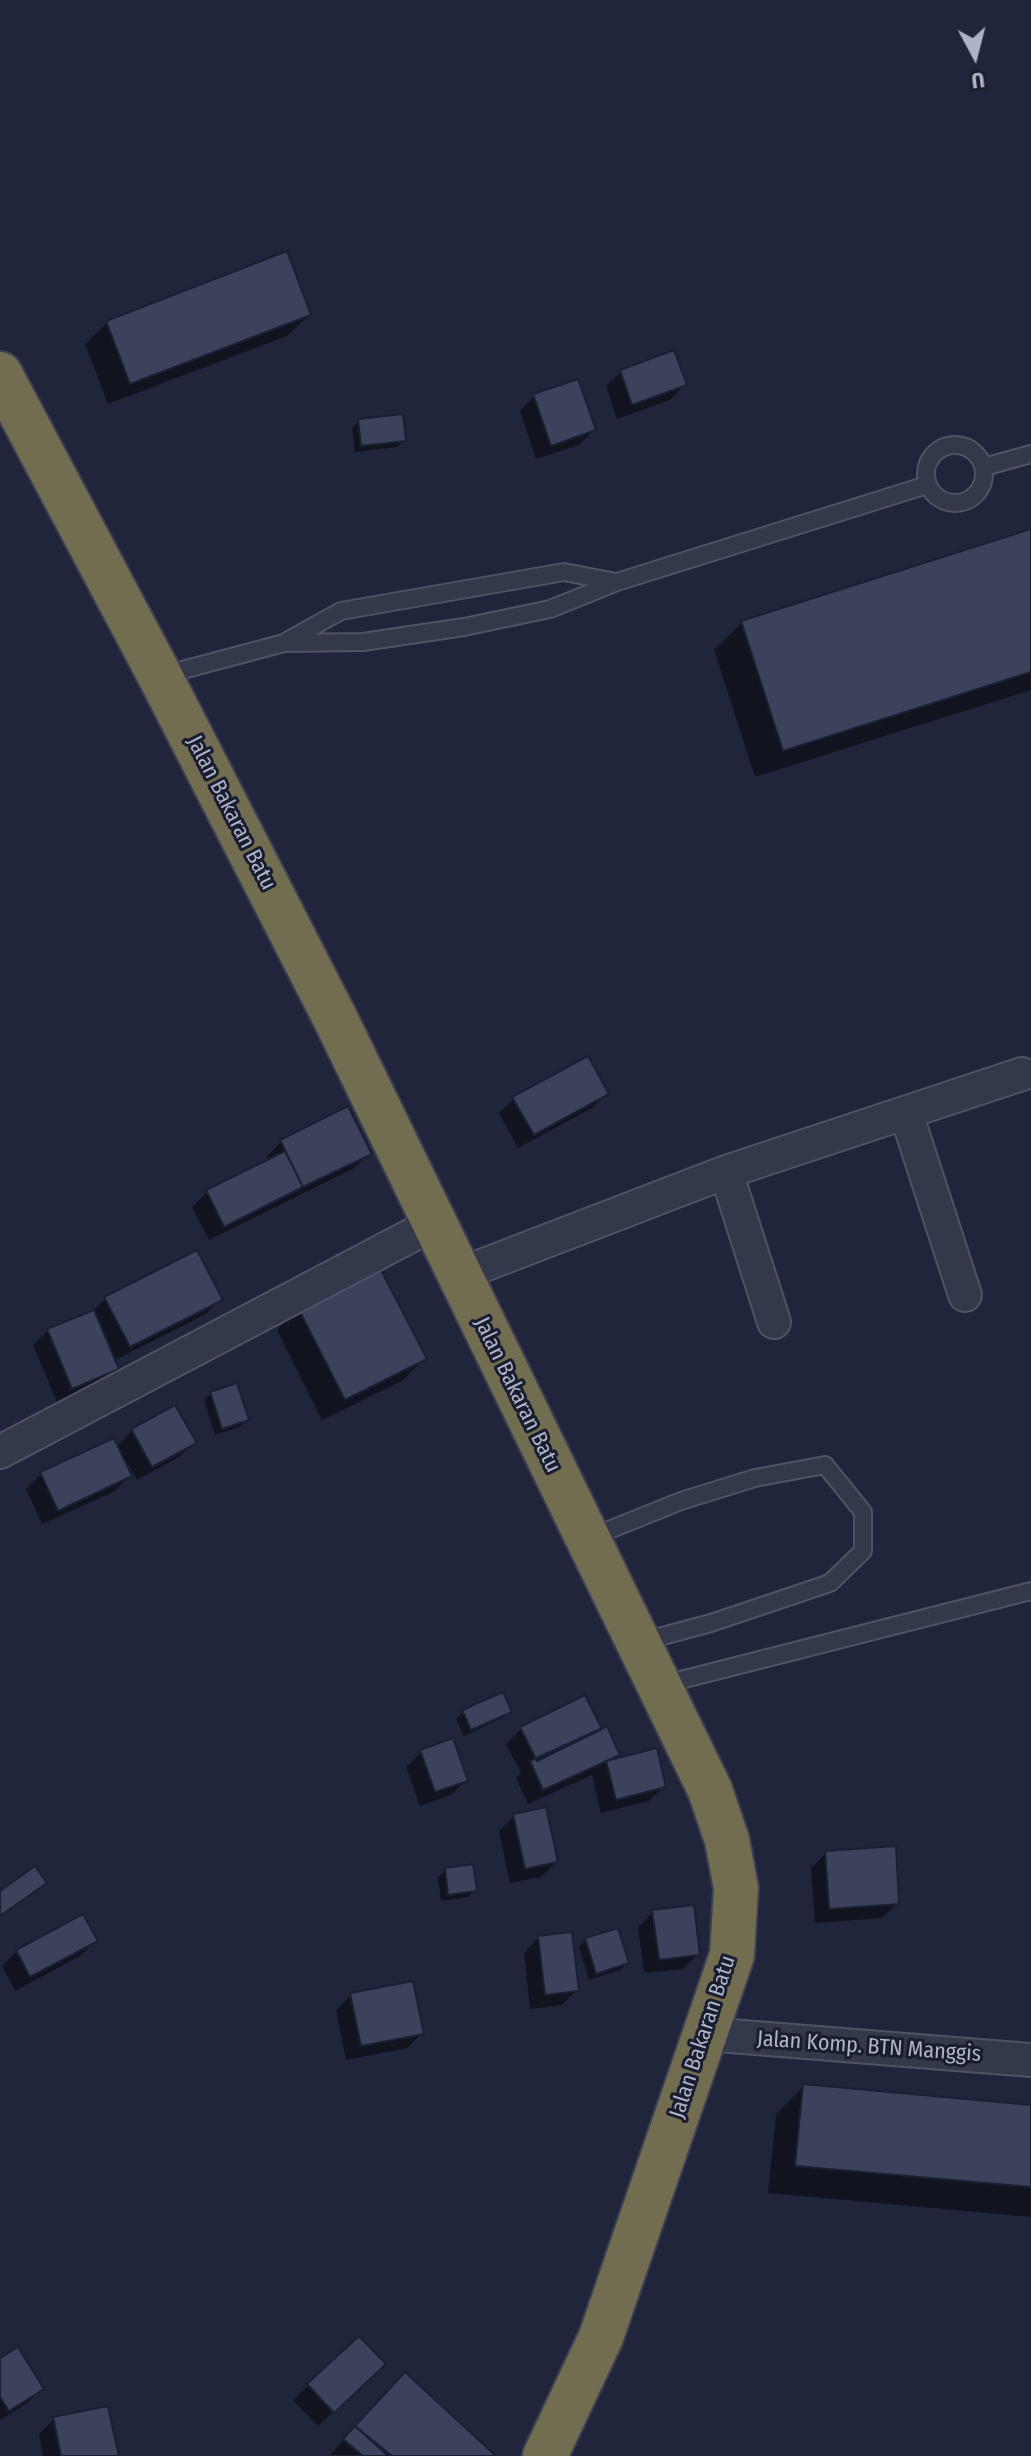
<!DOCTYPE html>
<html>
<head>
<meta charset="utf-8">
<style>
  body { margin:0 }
  #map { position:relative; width:1031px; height:2456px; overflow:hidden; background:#20253b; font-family:"Fira Sans Condensed",sans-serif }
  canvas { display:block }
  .north { position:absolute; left:935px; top:16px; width:80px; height:80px; -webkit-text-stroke:6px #191d30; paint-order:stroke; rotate:173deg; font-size:22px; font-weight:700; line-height:32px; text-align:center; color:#afb3c8 }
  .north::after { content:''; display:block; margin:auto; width:28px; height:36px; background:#afb3c8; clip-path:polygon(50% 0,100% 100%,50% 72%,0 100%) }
</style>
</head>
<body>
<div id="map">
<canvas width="1031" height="2456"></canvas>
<div class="north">U</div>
</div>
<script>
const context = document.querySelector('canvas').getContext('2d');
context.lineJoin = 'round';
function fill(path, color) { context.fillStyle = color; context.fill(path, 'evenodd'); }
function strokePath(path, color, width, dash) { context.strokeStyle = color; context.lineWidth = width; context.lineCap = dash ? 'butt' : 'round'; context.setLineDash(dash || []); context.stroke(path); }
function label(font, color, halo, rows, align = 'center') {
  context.font = font + ' "Fira Sans Condensed",sans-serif'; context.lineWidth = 6; context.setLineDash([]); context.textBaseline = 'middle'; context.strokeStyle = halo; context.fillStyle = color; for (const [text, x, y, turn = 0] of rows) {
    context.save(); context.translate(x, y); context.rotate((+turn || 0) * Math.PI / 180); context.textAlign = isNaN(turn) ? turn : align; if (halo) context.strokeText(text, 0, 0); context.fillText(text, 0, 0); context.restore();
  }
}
fill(new Path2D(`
  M309,315L287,336L108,404L85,344L107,323Z
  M621,372L684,385L670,400L617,419L606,386Z
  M534,396L594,430L579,445L536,459L520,411Z
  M359,421L404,440L397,447L355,452L352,428Z
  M1031,531V690L755,777L714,650L742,623Z
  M607,1093L592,1108L518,1148L499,1113L514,1099Z
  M281,1142L369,1153L354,1168L209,1240L192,1207L207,1192L269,1161L266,1157Z
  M106,1298L221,1299L206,1314L113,1361L116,1369L102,1384L57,1402L33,1345L48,1330L91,1313Z
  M298,1308L424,1359L402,1381L322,1420L277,1330Z
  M211,1393L247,1419L240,1427L215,1435L204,1400Z
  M132,1431L194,1442L179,1457L137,1480L128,1464L125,1466L129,1476L115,1491L42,1524L26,1489L41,1474L113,1440L116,1447Z
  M509,1711L502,1718L464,1736L456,1719L463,1712Z
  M521,1729L601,1731L618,1755L610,1762L664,1786L649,1801L601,1813L592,1775L528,1804L516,1778L521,1773L506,1744Z
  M421,1752L466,1780L451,1795L420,1806L406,1767Z
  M514,1816L556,1862L541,1877L510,1883L499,1831Z
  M826,1853L897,1903L882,1918L815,1923L811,1868Z
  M446,1870L475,1890L468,1897L441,1901L438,1877Z
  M653,1912L698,1954L683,1969L644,1973L638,1927Z
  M538,1938L577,1990L562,2005L530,2009L524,1953Z
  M586,1940L627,1963L620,1970L589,1980L579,1947Z
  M95,1941L80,1956L15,1991L2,1966L17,1951Z
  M351,1995L422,2033L407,2048L346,2060L336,2010Z
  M804,2086L1031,2107V2217L768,2193L776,2114Z
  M359,2338L369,2379L318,2426L293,2400Z
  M0,2360L42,2388L27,2403L0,2420Z
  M384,2396L493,2456L330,2455Z
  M54,2419L117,2456H43L39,2434Z`), '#0007');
const building = new Path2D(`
  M287,251L311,315L130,384L106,321Z
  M674,350L687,385L632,405L620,370Z
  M578,379L596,430L551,446L533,394Z
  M403,414L406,441L361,446L358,419Z
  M1031,529V672L783,751L741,621Z
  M588,1056L609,1094L534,1135L512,1097Z
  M348,1106L372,1154L303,1187L280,1140Z
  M285,1151L303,1187L224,1227L206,1190Z
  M197,1250L223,1300L130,1347L104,1297Z
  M379,1266L427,1359L345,1400L297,1306Z
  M94,1310L119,1369L72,1389L47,1329Z
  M237,1383L249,1420L222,1429L210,1392Z
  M175,1405L197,1443L152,1467L131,1429Z
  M114,1438L132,1476L58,1511L40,1472Z
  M503,1692L512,1712L471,1730L462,1710Z
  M585,1695L602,1729L537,1761L520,1727Z
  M607,1726L620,1755L543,1790L530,1761Z
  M453,1738L468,1781L435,1792L420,1750Z
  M657,1748L666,1787L616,1800L606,1761Z
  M546,1807L558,1862L525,1869L513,1814Z
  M896,1846L899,1904L829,1909L825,1851Z
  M473,1864L477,1891L448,1895L445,1868Z
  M35,1866L47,1883L0,1916V1891Z
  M694,1905L700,1955L659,1960L652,1910Z
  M83,1914L98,1941L30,1977L16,1950Z
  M618,1928L629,1963L596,1974L585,1938Z
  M572,1932L579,1991L545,1995L538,1936Z
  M413,1981L424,2034L361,2046L350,1993Z
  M803,2084L1031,2105V2187L795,2166Z
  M359,2336L386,2364L334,2413L307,2384Z
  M18,2347L44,2389L9,2411L0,2397V2358Z
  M405,2372L496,2456H388L355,2426Z
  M108,2406L119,2456H61L53,2417Z
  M355,2426L392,2456H363L343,2439Z`);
fill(building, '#3c425b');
strokePath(building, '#1b1f32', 2);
const lane = new Path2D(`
  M926 474a29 29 0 1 1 58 0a29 29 0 1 1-58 0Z
  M984,467L1031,454
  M287,641L341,611L564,572L616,582
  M160,676L284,643L363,642L464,627L550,609L617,582L927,485
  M589,1538L681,1501L755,1478L825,1465L863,1512V1551L830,1583L711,1623L640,1642
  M661,1685L1031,1591`);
const street = new Path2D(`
  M906,1113L965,1295
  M726,1172L774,1322
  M458,1275L726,1172L1022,1074
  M0,1452L433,1224
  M706,2034L1031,2060`);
const highway = new Path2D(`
  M0,374L160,676L336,1020L710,1790L727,1840L736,1888L732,1955L601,2337L545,2456`);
strokePath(lane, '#4f5366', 20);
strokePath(street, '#4f5366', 36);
strokePath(highway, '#3c4053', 48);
strokePath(lane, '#34384b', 16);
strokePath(street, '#34384b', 32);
strokePath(highway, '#726c50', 44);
label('22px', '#afb3c8', '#191d30', [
  ["Jalan Bakaran Batu",231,813,63],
  ["Jalan Bakaran Batu",517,1395,64],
  ["Jalan Bakaran Batu",703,2037,-72],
  ["Jalan Komp. BTN Manggis",869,2047,4]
]);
</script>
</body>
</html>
